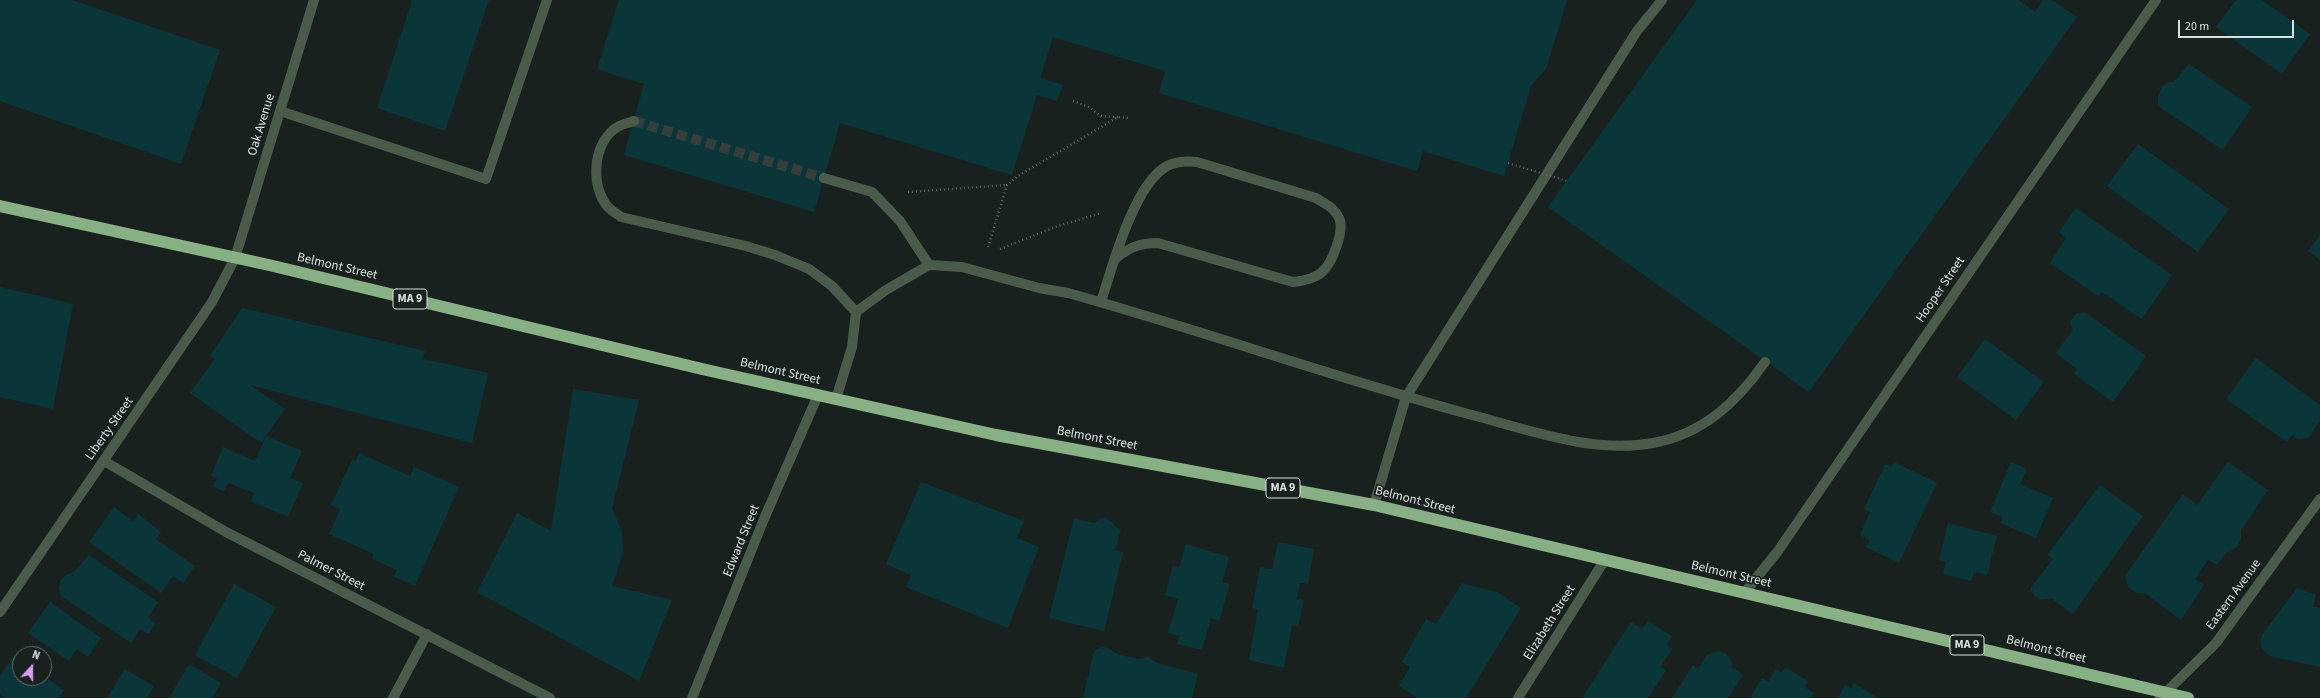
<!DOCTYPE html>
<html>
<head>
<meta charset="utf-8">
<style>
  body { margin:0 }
  #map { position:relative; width:2320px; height:698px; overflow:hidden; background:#19211e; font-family:"Source Sans 3",sans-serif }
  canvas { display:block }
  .north { position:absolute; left:12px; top:646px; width:40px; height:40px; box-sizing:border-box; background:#19211e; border:1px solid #666d6b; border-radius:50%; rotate:21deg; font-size:11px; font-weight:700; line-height:16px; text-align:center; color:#dae0de }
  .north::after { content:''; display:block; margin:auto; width:14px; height:18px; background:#dc99f5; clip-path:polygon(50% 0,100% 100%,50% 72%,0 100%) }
  .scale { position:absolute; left:2178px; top:20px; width:116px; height:18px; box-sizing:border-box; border:2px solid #dae0de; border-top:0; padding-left:5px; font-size:12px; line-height:14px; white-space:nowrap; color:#dae0de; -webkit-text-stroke:3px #19211e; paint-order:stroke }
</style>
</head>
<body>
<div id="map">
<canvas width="2320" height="698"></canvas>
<div class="north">N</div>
<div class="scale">20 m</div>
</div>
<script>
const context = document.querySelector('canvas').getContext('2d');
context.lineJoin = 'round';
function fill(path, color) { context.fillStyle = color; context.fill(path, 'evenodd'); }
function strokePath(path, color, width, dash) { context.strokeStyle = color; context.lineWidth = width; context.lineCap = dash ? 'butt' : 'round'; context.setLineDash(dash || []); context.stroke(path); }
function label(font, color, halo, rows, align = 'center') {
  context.font = font + ' "Source Sans 3",sans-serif'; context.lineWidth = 3.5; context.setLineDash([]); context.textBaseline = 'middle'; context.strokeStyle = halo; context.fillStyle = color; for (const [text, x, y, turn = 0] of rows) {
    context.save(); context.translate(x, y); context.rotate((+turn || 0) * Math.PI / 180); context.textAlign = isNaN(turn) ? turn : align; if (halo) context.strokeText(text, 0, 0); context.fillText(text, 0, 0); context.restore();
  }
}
fill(new Path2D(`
  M0,0H72L220,50L181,164L0,101Z
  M412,0H489L445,131L377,108Z
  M619,0H1567L1546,69L1531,86L1504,176L1423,151L1417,171L1159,93L1165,71L1053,37L1040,78L1063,85L1057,101L1037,95L1012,175L840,123L814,212L624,155L644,84L597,69Z
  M1697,0H2019L2035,12L2043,0H2052L2077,17L1809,392L1548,207Z
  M2236,0H2262L2310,34L2282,74L2216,27Z
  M2189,64L2252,107L2223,150L2161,108L2158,103V96L2162,87L2169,82H2174Z
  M2138,144L2229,209L2198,252L2107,186Z
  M2076,208L2172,275L2142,319L2102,292L2098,296L2050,263L2066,238L2059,232Z
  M2320,235V260L2308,251Z
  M0,287L73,304L53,409L0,397Z
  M242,308L425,351L423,359L488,373L472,443L250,385L285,409L261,443L190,393L215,359L210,356Z
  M2077,313H2086L2146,356L2113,402L2074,374L2077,369L2056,353L2073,330L2070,323L2072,318Z
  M1985,339L2044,382L2016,420L1957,377Z
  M2256,358L2320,405V421L2308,438L2298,439L2292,435L2287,442L2226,399Z
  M573,389L639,400L612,508L622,532L623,553L612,586L672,600L639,681L477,592L517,513L551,531Z
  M266,436L302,451L290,478L303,483L288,517L251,501L254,493L228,483L224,491L213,487L217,478L211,476L223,447L255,461Z
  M359,453L410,476L414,467L459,487L415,586L394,577L397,570L372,559L374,554L329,534L340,509L331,505L352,460L356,461Z
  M1894,462L1937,483L1899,563L1866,547L1870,540L1860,535L1870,512L1864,509L1885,464L1891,467Z
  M2011,462L2027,469L2020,484L2053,498L2036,538L2000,523L2003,517L1990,512Z
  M2228,462L2268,490L2241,530V538L2237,547L2226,553L2217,565L2208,560L2195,579L2204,585L2181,620L2146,594L2136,593L2128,587L2125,576L2183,494L2197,505Z
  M921,482L1024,521L1017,538L1039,547L1008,628L906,587L911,575L886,564Z
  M2100,485L2143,516L2073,614L2051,598L2040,600L2036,597L2030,589L2053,559L2047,555Z
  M114,507L133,521L138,514L161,532L156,539L195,566L183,583L173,576L161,593L89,542Z
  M1074,518L1094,523L1099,519L1105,518L1111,521L1115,527L1121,529L1115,551L1123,552L1104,631L1049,618Z
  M1948,523L1997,536L1987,575L1974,572L1971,581L1943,574L1946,562L1939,560Z
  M1278,542L1314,549L1308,584L1300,583L1297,599L1304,600L1298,627L1292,625L1284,668L1249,660L1258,609L1252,608L1260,567L1272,569Z
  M1186,544L1229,557L1222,582L1230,584L1219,621L1211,618L1202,650L1177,644L1180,636L1168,633L1178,599L1165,595L1173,566L1179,568Z
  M89,555L158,602L148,618L155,623L149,634L140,629L131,643L61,596L59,589L60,581L66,575L74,572Z
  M1462,583L1497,592L1521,608L1466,698H1418L1399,686L1410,667L1402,662L1426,619L1436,624Z
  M234,584L276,607L237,678L195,655Z
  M2297,588L2316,595L2313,607L2320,608V667L2270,656L2262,649L2260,642L2262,635Z
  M50,602L101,638L88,657L77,649L69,661L28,633Z
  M1648,621L1672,636L1666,645L1672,649L1660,667L1666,670L1648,698H1582L1631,622L1642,629Z
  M1102,647L1108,648L1117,654L1138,659L1149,657L1157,663L1198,674L1192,698H1083L1094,651Z
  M1719,651L1725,653L1731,660L1732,667L1743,675L1728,698H1672L1693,665L1698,669L1707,655Z
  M14,656L20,660V678H44V676L64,690L58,698H4L0,694V676Z
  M189,664L221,683L212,698H169Z
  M1785,667L1808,681L1805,687L1814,693L1810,698H1750L1762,678L1768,682L1776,669L1782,673Z
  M125,669L154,686L147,698H107Z
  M1854,683L1876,697L1875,698H1838L1845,685L1851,689Z`), '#0b3639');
strokePath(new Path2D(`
  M634,121L824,178`), '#363e3b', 10, [10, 5]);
strokePath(new Path2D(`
  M1073,101L1089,107L1101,116L1118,117
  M908,192L1007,185
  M988,247L1007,185L1018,176L1118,117L1130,118
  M1000,249L1058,226L1101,213`), '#626967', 2.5, [1, 3]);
strokePath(new Path2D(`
  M280,111L486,179L547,0
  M634,121C629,123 623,124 619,126C594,140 590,181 605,203C608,209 616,213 621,217L746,246L775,255L809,269L832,286L856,312
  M824,178L872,192L900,221L929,265
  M1101,302C1112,267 1134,184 1167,166C1177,161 1187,161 1197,162L1316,198C1325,204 1334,207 1339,218C1345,230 1332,264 1322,272C1315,279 1302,281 1293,282L1158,243C1140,243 1130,247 1116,258
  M836,399L852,347L856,312L886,290L929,265L962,267L1039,288L1068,293C1204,331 1336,378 1472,415C1529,430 1593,454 1653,443C1703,434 1737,402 1765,362
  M104,461L226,532L550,698
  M1374,505L1406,397L1637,31L1662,0
  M1745,592L1778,551L2156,0
  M0,612L212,302L235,258L314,0
  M393,698L427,634
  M692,698L764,519L818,395
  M1518,698L1604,561
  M2160,698L2216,643L2320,499`), '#4b5b4a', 10);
strokePath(new Path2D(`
  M0,206L269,265L702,369L996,435L1374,505L2188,698`), '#88b085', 12);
strokePath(new Path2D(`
  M1508,163L1567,181`), '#626967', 2.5, [1, 3]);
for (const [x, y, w] of [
  [410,299,34],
  [1283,488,34],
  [1967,645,34]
]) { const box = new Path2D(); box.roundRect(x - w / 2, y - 10, w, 20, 3); context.fillStyle = '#19211e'; context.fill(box); strokePath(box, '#dae0de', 1); }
label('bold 12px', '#dae0de', null, [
  ["MA 9",410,299],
  ["MA 9",1283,488],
  ["MA 9",1967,645]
]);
label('13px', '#dae0de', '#19211e', [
  ["Oak Avenue",262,125,-73],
  ["Belmont Street",337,267,13],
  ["Hooper Street",1941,290,-56],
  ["Belmont Street",780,372,13],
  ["Liberty Street",110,429,-55],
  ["Belmont Street",1097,439,11],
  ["Belmont Street",1415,501,14],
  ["Edward Street",742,541,-68],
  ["Palmer Street",331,571,27],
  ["Belmont Street",1731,575,13],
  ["Eastern Avenue",2234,595,-54],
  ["Elizabeth Street",1550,623,-58],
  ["Belmont Street",2046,650,14]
]);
</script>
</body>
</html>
